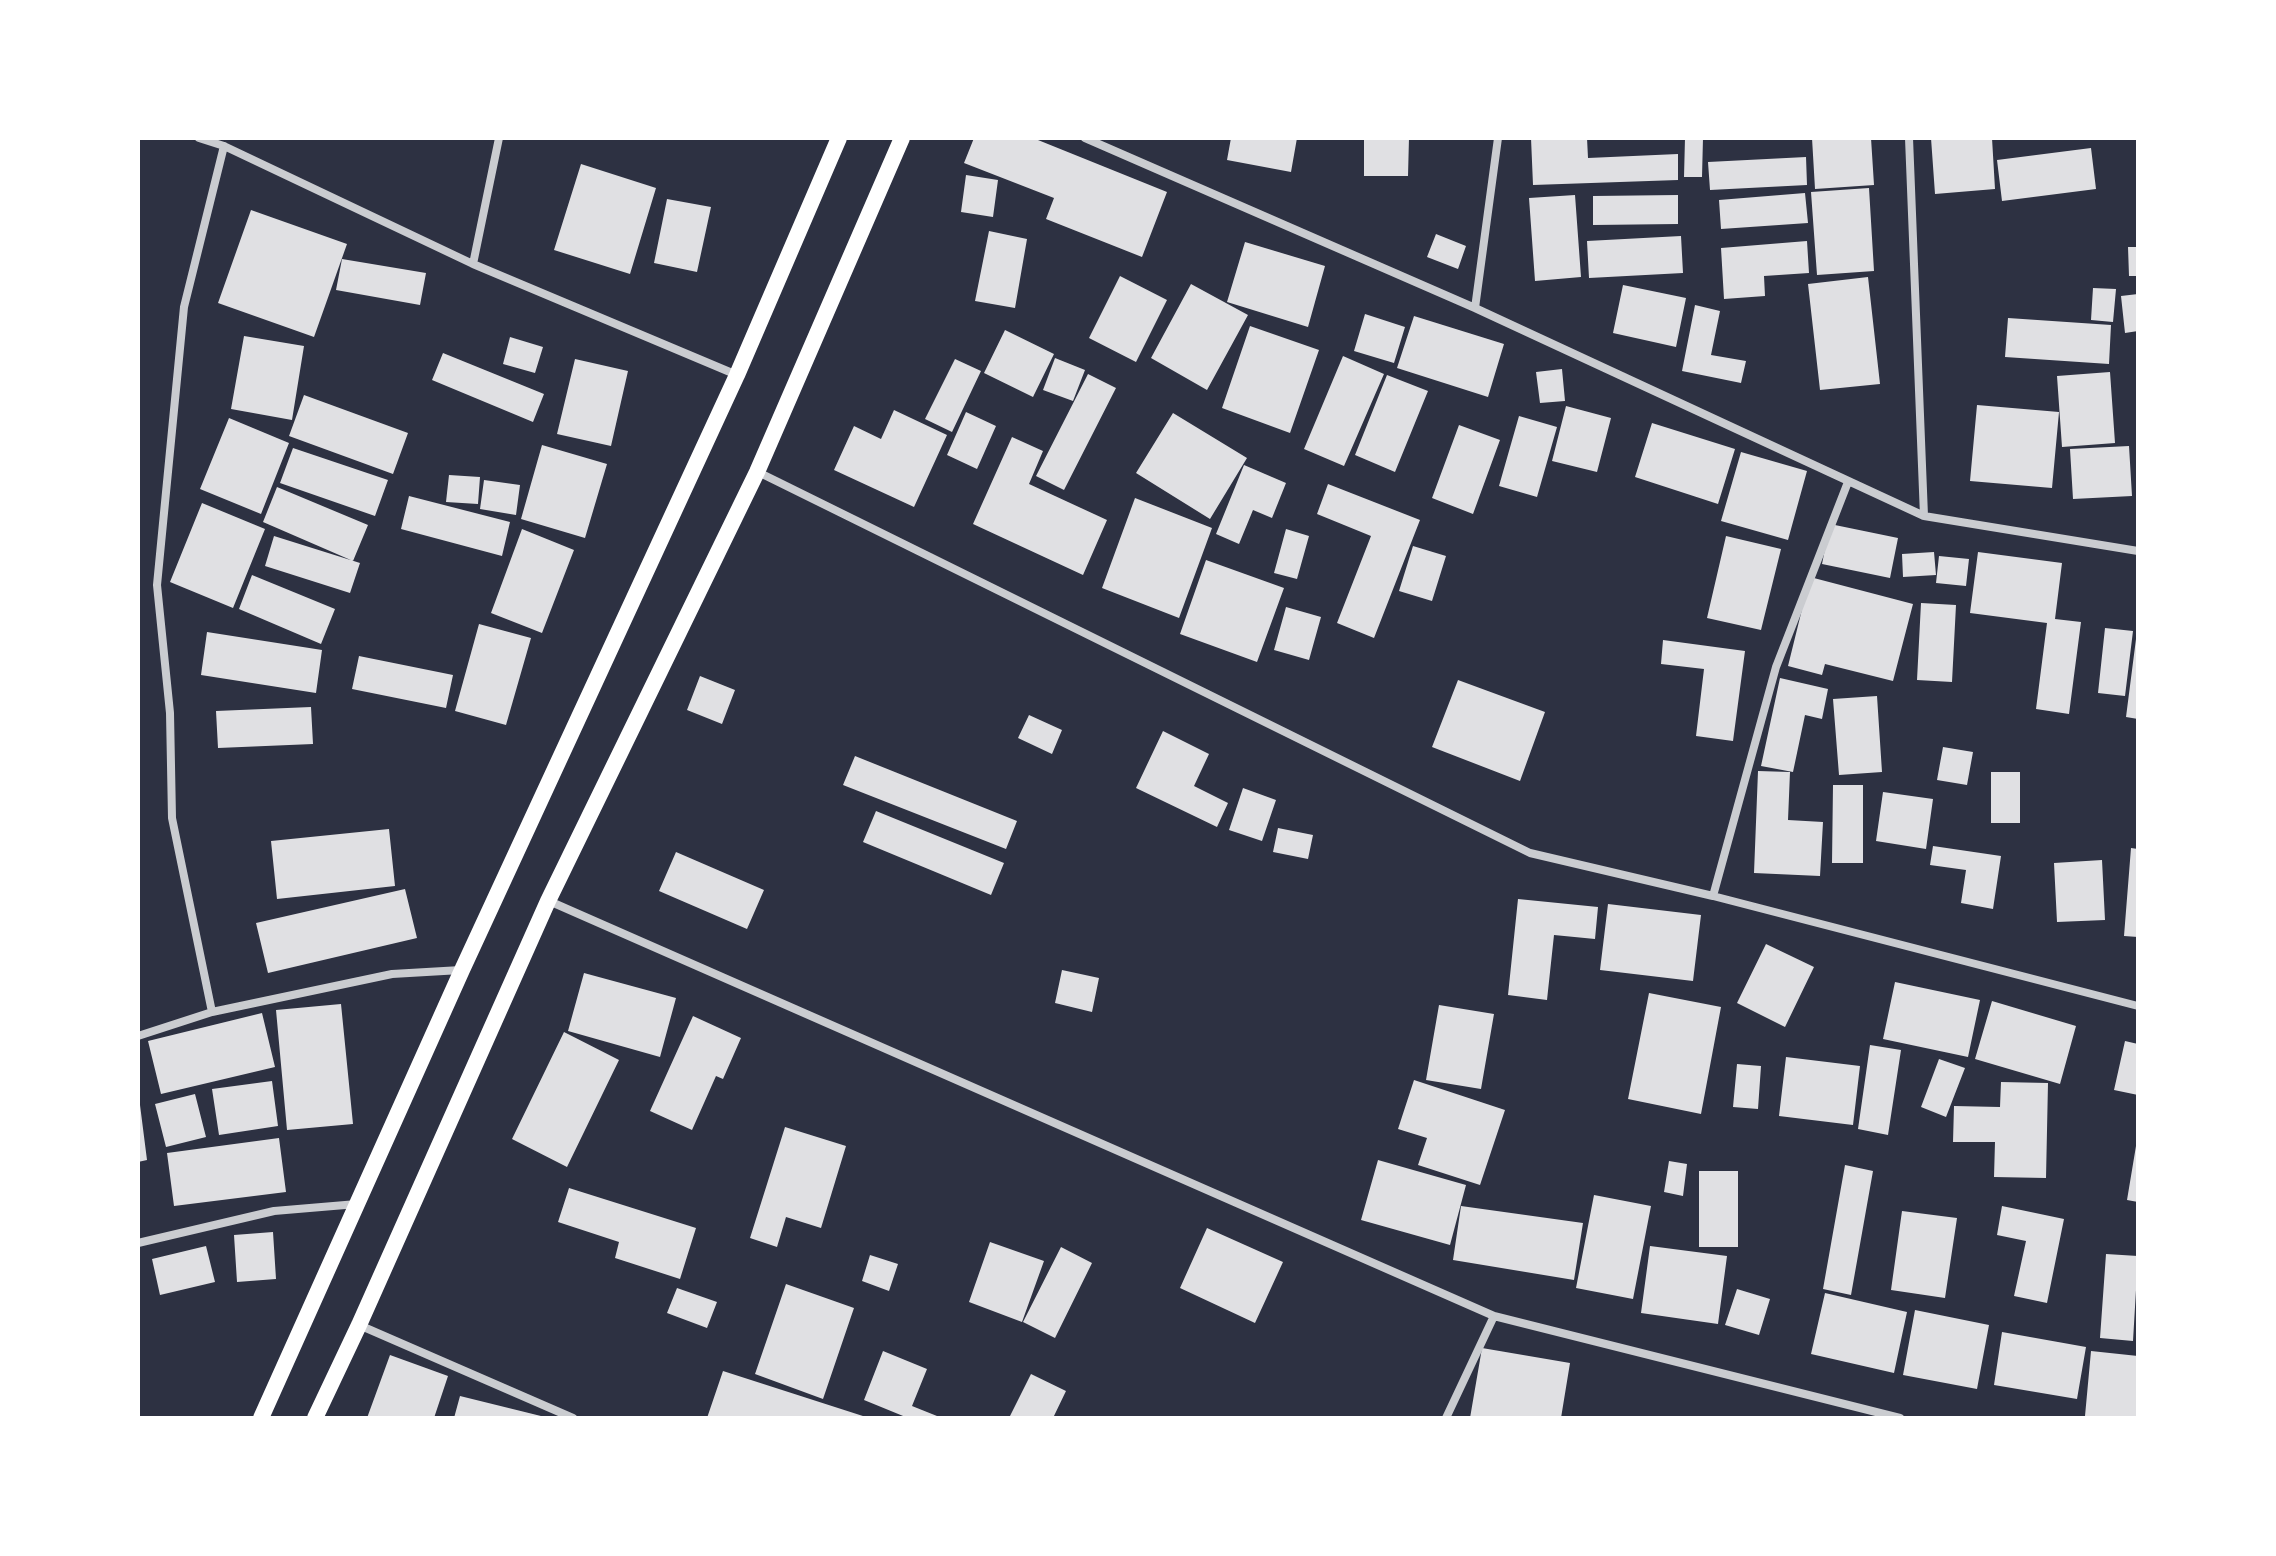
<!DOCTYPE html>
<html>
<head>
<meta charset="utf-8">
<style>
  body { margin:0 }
  #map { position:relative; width:2276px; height:1556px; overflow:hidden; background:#2d3142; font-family:Poppins,sans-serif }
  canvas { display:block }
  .frame { position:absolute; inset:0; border:140px solid #fff; pointer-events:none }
</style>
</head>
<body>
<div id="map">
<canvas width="2276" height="1556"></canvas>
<div class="frame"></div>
</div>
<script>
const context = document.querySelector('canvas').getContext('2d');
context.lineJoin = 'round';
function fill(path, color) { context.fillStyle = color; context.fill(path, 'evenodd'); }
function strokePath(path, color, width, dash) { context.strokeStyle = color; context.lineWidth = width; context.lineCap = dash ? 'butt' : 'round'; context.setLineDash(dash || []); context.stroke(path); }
fill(new Path2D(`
  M974,138H1033L1167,192L1142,257L1046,219L1054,198L964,163Z
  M1231,138H1297L1291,172L1227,160Z
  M1364,138H1409L1408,176H1364Z
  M1531,138H1587L1588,158L1678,154V180L1533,185Z
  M1685,138H1703L1702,177H1684Z
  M1812,138H1871L1874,185L1815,189Z
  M1931,138H1992L1995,189L1935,194Z
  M2091,148L2096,189L2002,201L1997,160Z
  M1806,157L1807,185L1710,190L1708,162Z
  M581,164L656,188L630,274L554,250Z
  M966,175L998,180L993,217L961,212Z
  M1869,188L1874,271L1817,275L1811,192Z
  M1805,193L1808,223L1721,229L1719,200Z
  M1575,195L1581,277L1535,281L1529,198Z
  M1678,195V224L1593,225V196Z
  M667,199L711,207L697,272L654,263Z
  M251,210L347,244L314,337L218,303Z
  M989,231L1027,239L1015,308L975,301Z
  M1436,234L1466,246L1458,269L1427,257Z
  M1681,236L1683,273L1589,278L1587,241Z
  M1807,241L1809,273L1764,276L1765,296L1724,299L1721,248Z
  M1245,242L1325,266L1308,327L1227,302Z
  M2128,247H2138V276H2129Z
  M342,259L426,273L420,305L336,290Z
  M1120,276L1167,300L1136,362L1089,338Z
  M1868,277L1880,384L1820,390L1808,284Z
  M1191,284L1248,315L1207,390L1151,358Z
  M1623,285L1686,298L1676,347L1613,333Z
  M2093,288L2116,289L2113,322L2091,320Z
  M2138,294V331L2125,333L2121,296Z
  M1695,305L1720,311L1711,355L1746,361L1741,383L1682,371Z
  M1365,314L1405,327L1394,363L1354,351Z
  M1414,316L1504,344L1488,397L1397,368Z
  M2008,318L2111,325L2109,364L2005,357Z
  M1250,326L1319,350L1290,433L1222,408Z
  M1005,330L1054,354L1033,397L984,373Z
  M244,336L304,346L292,420L231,409Z
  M510,337L543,347L535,373L503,364Z
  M443,353L544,394L533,422L432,380Z
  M1343,356L1384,374L1344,466L1304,449Z
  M1055,358L1085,370L1073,401L1043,390Z
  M575,359L628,371L611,446L557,434Z
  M955,359L981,371L952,432L925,419Z
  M1562,369L1565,401L1540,403L1536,372Z
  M2110,372L2115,443L2062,447L2057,376Z
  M1088,374L1116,388L1064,490L1036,476Z
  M1387,375L1428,391L1395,472L1355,455Z
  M304,395L408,433L393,474L289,436Z
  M1977,405L2059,412L2052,488L1970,481Z
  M1566,406L1611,418L1597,472L1552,461Z
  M894,410L947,435L914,507L834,470L854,426L881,439Z
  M966,412L996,426L977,469L947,455Z
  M1173,413L1247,458L1210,519L1136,473Z
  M1519,416L1557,427L1537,497L1499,486Z
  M229,418L289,443L261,514L200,489Z
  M1652,423L1735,449L1718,504L1635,477Z
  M1459,425L1500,440L1473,514L1432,498Z
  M1012,437L1043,451L1029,484L1107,520L1083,575L973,524Z
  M542,445L607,464L585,538L521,519Z
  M2129,446L2132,496L2073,499L2070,449Z
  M293,448L388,480L375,516L280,483Z
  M1741,452L1807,471L1788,540L1721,521Z
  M1244,465L1286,483L1272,518L1253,510L1239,544L1216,534Z
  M449,475L480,477L478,504L446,502Z
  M484,480L520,485L516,515L480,509Z
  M1328,484L1420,520L1374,638L1337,623L1371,536L1317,514Z
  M277,487L368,525L353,561L263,522Z
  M409,496L510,522L502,556L401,529Z
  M1135,498L1212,528L1179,618L1102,588Z
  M202,503L265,529L233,608L170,582Z
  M1830,524L1898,538L1890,578L1822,564Z
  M522,529L574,550L542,633L491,613Z
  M1286,529L1309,536L1297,579L1274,573Z
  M274,536L360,563L350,593L265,566Z
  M1726,536L1781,549L1761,630L1707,618Z
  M1413,546L1446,556L1432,601L1399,591Z
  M1934,552L1936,575L1903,577L1902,554Z
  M1978,552L2062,563L2055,619L2081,622L2069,714L2036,709L2047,623L1970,613Z
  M1939,556L1969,559L1966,586L1936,583Z
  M1206,560L1284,588L1257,662L1180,634Z
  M252,575L335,609L321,644L239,609Z
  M1810,577L1913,604L1893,681L1825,664L1822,675L1788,666Z
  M1921,603L1956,605L1952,682L1917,680Z
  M1286,607L1321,617L1309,660L1274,650Z
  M479,624L531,638L506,725L455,711Z
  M2105,628L2133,631L2125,696L2098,693Z
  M207,632L322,650L316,693L201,675Z
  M2136,639H2138V719L2126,717Z
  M1663,640L1745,651L1733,741L1696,736L1704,669L1661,664Z
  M359,656L453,675L446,708L352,689Z
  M700,676L735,690L722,724L687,710Z
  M1780,678L1828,689L1822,719L1805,715L1793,772L1761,766Z
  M1458,680L1545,712L1520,781L1432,747Z
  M1877,696L1882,772L1839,775L1833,699Z
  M311,707L313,744L218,748L216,711Z
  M1029,715L1062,730L1052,754L1018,738Z
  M1163,731L1209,754L1194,786L1228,803L1217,827L1136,788Z
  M1943,747L1973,752L1967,785L1937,780Z
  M855,756L1017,821L1006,849L843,785Z
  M1758,771L1790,772L1788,820L1823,822L1820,876L1754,873Z
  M1991,772H2020V823H1991Z
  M1833,785H1863V863H1832Z
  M1243,788L1276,800L1262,841L1229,830Z
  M1883,792L1933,799L1926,849L1876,841Z
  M876,811L1004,863L991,895L863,842Z
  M1278,828L1313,835L1308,859L1273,852Z
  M389,829L395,886L277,899L271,841Z
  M1933,846L2001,856L1993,909L1961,903L1966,870L1930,865Z
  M2131,848L2138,849V937L2124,936Z
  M676,852L764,890L747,929L659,891Z
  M2102,860L2105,920L2057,922L2054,863Z
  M405,889L417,938L268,973L256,923Z
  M1518,899L1598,907L1595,939L1554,935L1547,1000L1508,995Z
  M1608,904L1701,915L1693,981L1600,970Z
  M1766,944L1814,967L1785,1027L1737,1003Z
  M1062,970L1099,978L1092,1012L1055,1003Z
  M584,973L676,998L660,1057L568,1031Z
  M1895,982L1980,1000L1968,1057L1883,1039Z
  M1649,993L1721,1007L1701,1114L1628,1099Z
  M1992,1001L2076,1026L2060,1084L1975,1059Z
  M341,1004L353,1124L287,1130L276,1010Z
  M1439,1005L1494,1014L1481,1089L1426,1080Z
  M262,1013L275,1067L161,1094L148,1041Z
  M693,1016L741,1038L723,1079L716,1076L692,1130L650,1111Z
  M564,1032L619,1060L567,1167L512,1139Z
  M2125,1041L2138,1044V1095L2114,1090Z
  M1870,1045L1901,1050L1888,1135L1858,1129Z
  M1786,1057L1860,1066L1853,1125L1779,1116Z
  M1939,1059L1965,1068L1946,1117L1921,1107Z
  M1737,1064L1761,1066L1758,1109L1733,1107Z
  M1414,1080L1505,1110L1480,1185L1418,1165L1427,1138L1398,1129Z
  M272,1081L278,1126L219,1135L212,1089Z
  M2001,1082L2048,1083L2046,1178L1994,1177L1995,1142H1953L1954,1106L2000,1107Z
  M195,1094L206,1137L166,1147L155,1104Z
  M140,1105L147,1160L138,1162V1106Z
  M785,1127L846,1146L821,1228L786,1217L777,1247L750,1238Z
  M279,1138L286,1192L174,1206L167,1153Z
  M2136,1146H2138V1202L2127,1200Z
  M1378,1160L1466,1185L1450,1245L1361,1220Z
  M1669,1161L1687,1164L1683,1196L1664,1192Z
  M1845,1165L1873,1171L1851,1295L1823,1289Z
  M1699,1171H1738V1247H1699Z
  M569,1188L696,1228L680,1279L615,1258L619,1242L558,1222Z
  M1594,1195L1651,1206L1633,1299L1576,1288Z
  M1461,1206L1583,1223L1574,1280L1453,1260Z
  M2002,1206L2064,1219L2047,1303L2014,1296L2026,1241L1997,1235Z
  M1902,1211L1957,1218L1945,1298L1891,1290Z
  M1207,1228L1283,1262L1255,1323L1180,1288Z
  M273,1232L276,1279L237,1282L234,1235Z
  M990,1242L1044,1261L1022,1322L969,1302Z
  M206,1246L215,1282L160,1295L152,1259Z
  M1650,1246L1727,1256L1718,1324L1641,1313Z
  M1061,1247L1092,1263L1055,1338L1023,1322Z
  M2106,1254L2138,1256L2133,1341L2100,1338Z
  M870,1255L898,1264L889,1291L862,1281Z
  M786,1284L854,1308L823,1399L755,1374Z
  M677,1288L717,1302L707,1328L667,1313Z
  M1737,1289L1770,1299L1759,1335L1725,1325Z
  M1825,1293L1907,1312L1894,1373L1811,1354Z
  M1915,1310L1989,1325L1977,1389L1903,1375Z
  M2002,1332L2086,1347L2077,1399L1994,1385Z
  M1482,1348L1570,1363L1561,1418H1470Z
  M883,1351L927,1369L912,1406L942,1418H908L864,1400Z
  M2091,1351L2138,1356V1418L2085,1416Z
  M390,1355L448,1376L434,1418H367Z
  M723,1371L866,1417V1418H707Z
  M1031,1374L1066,1391L1053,1418H1009Z
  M460,1396L545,1417L544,1418H454Z`), '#e0e0e3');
strokePath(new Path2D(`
  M199,138L224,146L473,264L737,375
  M1085,138L1475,308L1924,516L2138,551
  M1909,138L1924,516
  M473,264L499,138
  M1475,308L1498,138
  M758,472L1530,853L1713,896L2138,1006
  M1713,896L1776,667L1848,482
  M549,901L1494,1316L1900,1418
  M212,1012L172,818L170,713L157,585L184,307L224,146
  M138,1036L212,1012L392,974L461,970
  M138,1243L274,1211L357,1204
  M359,1325L573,1418
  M1446,1418L1494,1316`), '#caccd0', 8);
strokePath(new Path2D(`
  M261,1418L462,970L737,375L839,138
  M315,1418L359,1325L548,901L757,472L902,138`), '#fff', 16);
</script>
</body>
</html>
